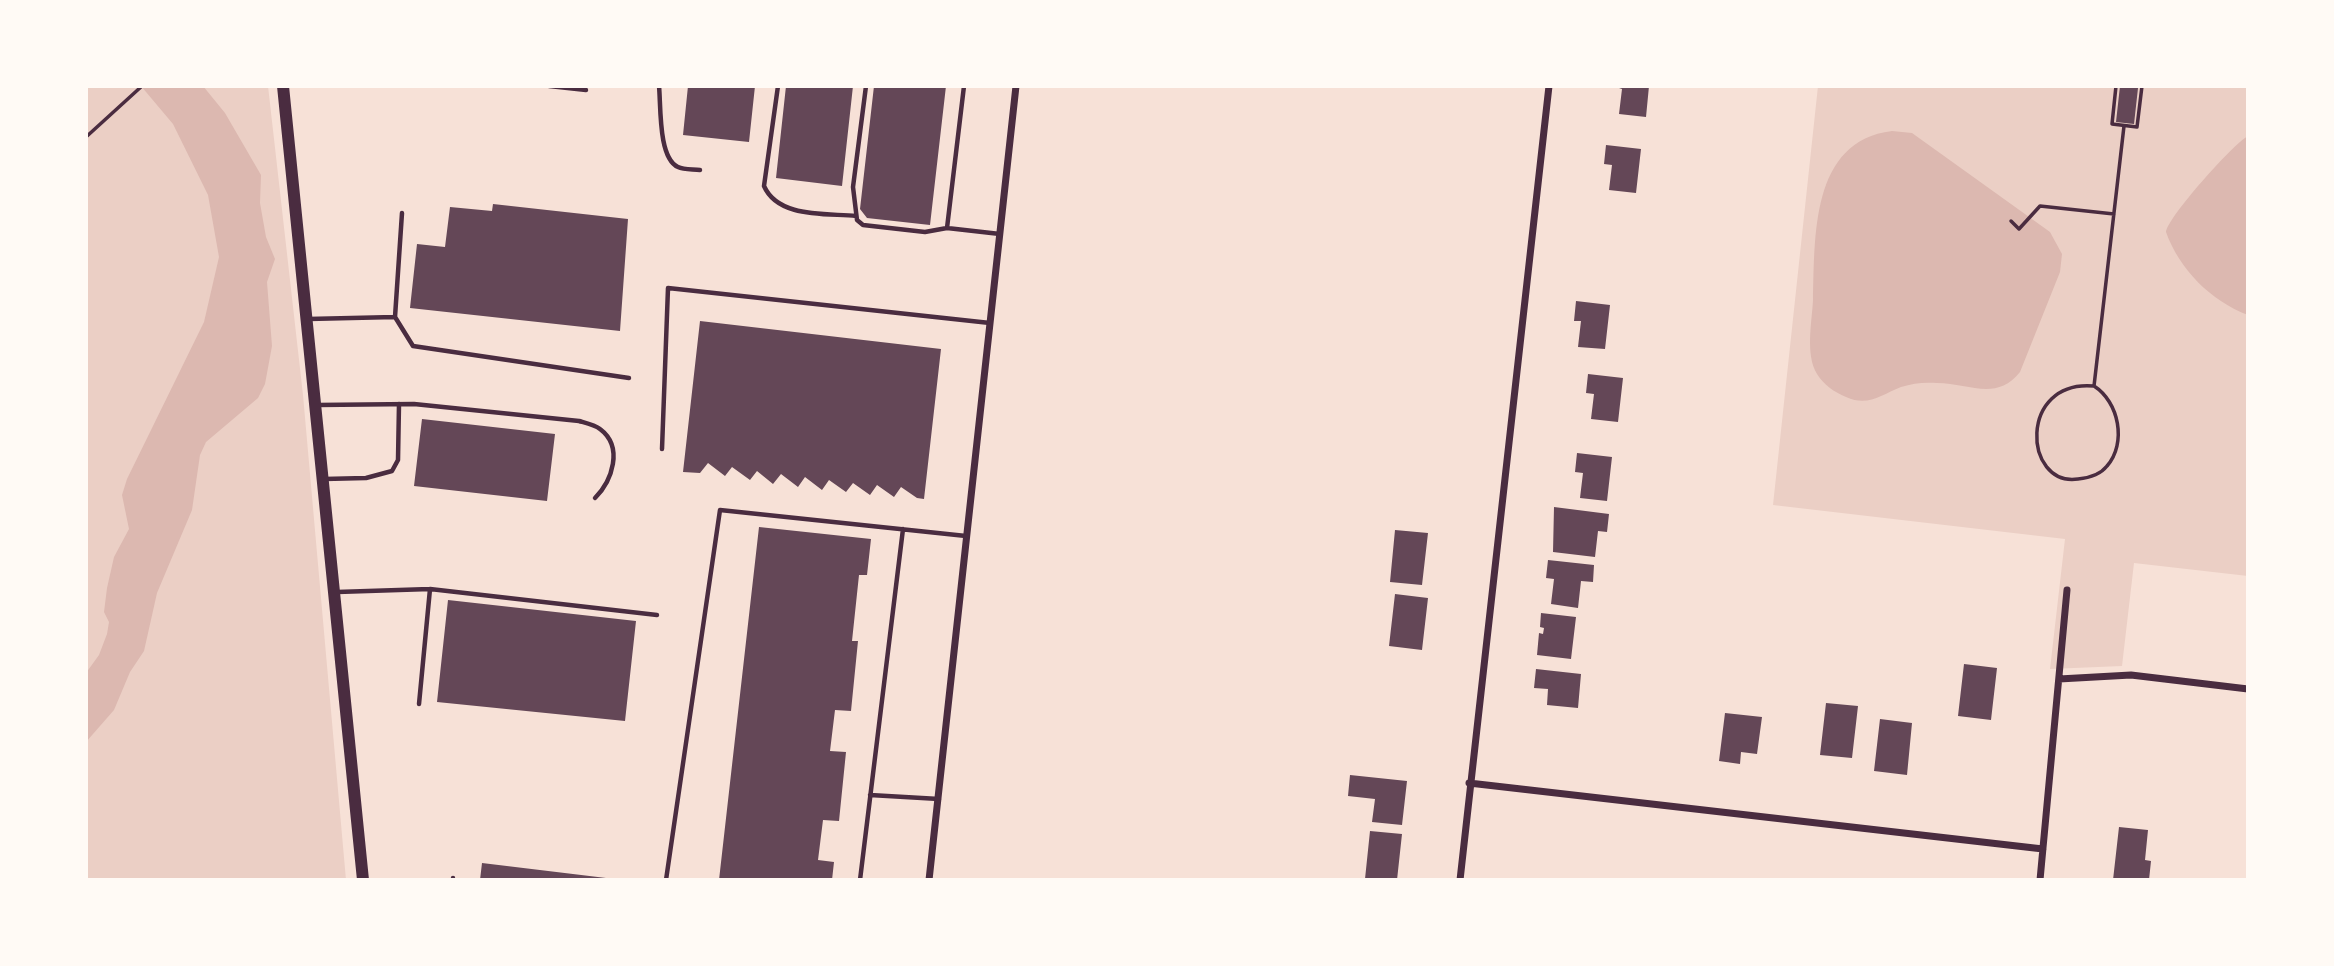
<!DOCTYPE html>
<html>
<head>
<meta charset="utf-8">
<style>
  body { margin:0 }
  #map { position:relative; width:2334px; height:966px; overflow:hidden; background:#f7e1d7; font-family:Overpass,sans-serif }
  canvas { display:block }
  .frame { position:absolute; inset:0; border:88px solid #fffaf5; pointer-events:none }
</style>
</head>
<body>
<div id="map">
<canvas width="2334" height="966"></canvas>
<div class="frame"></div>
</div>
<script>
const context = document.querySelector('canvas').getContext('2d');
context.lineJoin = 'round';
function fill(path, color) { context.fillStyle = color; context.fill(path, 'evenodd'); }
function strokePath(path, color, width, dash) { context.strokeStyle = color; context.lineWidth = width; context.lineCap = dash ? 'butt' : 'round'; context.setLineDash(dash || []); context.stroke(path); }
fill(new Path2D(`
  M86,86H268L303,395L346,880H86Z
  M1818,86H2248V576L2134,563L2122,666L2050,669L2065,539L1773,505Z`), '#ebcfc5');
fill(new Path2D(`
  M141,86H203L225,113L261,175L260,203L266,237L275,259L267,282L272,346L265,384L258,398L206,442L200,455L192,510L157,593L144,651L130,672L114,710L86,742V673L99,655L107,634L109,622L104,612L107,588L114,557L129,529L122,495L127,479L204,322L219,257L208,195L173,124Z
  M1892,131L1912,133L2050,232L2062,254L2060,272L2020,372C1996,402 1969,383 1937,383C1925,382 1913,383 1901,387C1881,395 1868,407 1846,397C1834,392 1824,385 1817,374C1805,354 1812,322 1813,300C1815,238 1810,141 1892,131Z
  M2248,136V315C2211,301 2179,269 2166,232C2168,217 2233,144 2248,136Z`), '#dcb8b0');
fill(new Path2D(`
  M688,86H755L749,142L683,135Z
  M786,86H853L842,186L776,178Z
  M874,86H946L930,225L867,218L860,209Z
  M1613,86H1649L1646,117L1619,114L1622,89Z
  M2120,86L2138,88L2134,124L2116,122Z
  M1606,145L1641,149L1636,193L1609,190L1612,165L1604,164Z
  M493,204L628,219L620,331L410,308L417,244L445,247L450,207L492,211Z
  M1576,301L1610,305L1605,349L1578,347L1581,321H1574Z
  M700,321L941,349L924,499L917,498L901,487L894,497L877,485L870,495L853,483L846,492L829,480L822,490L805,477L798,487L781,474L773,484L757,471L750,480L732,467L725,476L708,463L700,473L683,472Z
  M1588,374L1623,378L1618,422L1591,419L1594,394L1586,393Z
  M422,419L555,434L547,501L414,486Z
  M1577,453L1612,457L1607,501L1580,498L1583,473L1575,472Z
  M1554,507L1609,514L1607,532L1598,531L1595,557L1553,552Z
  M759,527L871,539L867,575H859L852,641H858L851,711L835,710L830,751L846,752L839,821L823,820L818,860L834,862L832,880H719Z
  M1395,530L1428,533L1422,585L1390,582Z
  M1548,560L1594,565L1593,582L1581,581L1578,608L1551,604L1554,579L1546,578Z
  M1395,594L1428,598L1422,650L1389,646Z
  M448,600L636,621L625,721L437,702Z
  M1541,613L1576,617L1571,659L1537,655L1539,633L1543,634L1544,628L1540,627Z
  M1964,664L1997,668L1991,720L1958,716Z
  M1536,669L1581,674L1578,708L1547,705L1548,689L1534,688Z
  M1826,703L1858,706L1852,758L1820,755Z
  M1725,713L1762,717L1757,754L1741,752L1740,764L1719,761Z
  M1880,719L1912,723L1907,775L1874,771Z
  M1350,775L1407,781L1402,825L1372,822L1375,799L1348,796Z
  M2119,827L2148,830L2145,860L2151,861L2149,880H2113Z
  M1370,831L1402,834L1397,880L1365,879Z
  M482,863L606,878V880H480Z`), '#644757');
strokePath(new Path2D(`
  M2116,86L2112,124L2137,127L2142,86
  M86,137L142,86
  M2011,221L2019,229L2040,206L2114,214
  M2094,386C2018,379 2023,487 2078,479C2089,478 2100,475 2107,466C2127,443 2119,402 2094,386L2124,126`), '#4a2c40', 3.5);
strokePath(new Path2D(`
  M549,86L586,90
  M659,86C661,105 658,158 678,167C684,170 693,169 700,170
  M778,86L764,186C778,218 825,213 856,216
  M866,86L853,187L857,220L863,225L925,232L947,228
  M964,86L947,228L1000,234
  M402,213L395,317L413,346L629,378
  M308,319L395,317
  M317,405L414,404L579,421C586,423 595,425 600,429C624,447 612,481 595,498
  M662,449L668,288L990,323
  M324,479L366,478L392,471L398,460L399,404
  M337,592L430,589L657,615
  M419,704L430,589
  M870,795L939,799
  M453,880V878
  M666,880L720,510L966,536
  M860,880L903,529`), '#4a2c40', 4.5);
strokePath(new Path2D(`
  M2059,679L2131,675L2248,689
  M1469,783L2043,849
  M929,880L1016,86
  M1460,880L1549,86
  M2040,880L2067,590`), '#4a2c40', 7);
strokePath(new Path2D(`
  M283,86L363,880`), '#4a2c40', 12);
</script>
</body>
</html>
